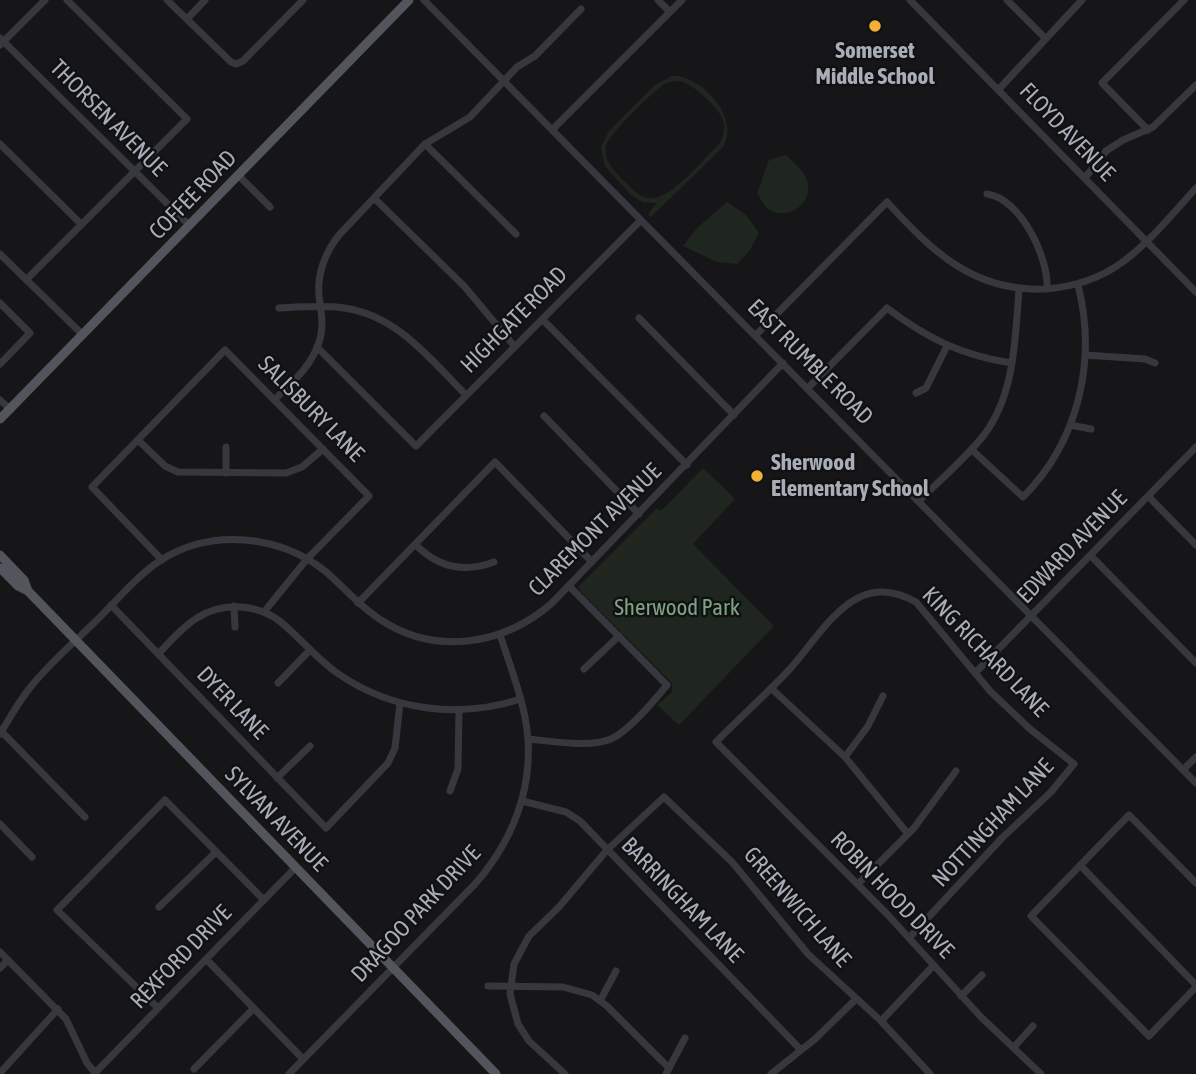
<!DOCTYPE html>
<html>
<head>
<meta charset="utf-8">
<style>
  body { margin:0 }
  canvas { display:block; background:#161618 }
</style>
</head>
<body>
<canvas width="1196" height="1074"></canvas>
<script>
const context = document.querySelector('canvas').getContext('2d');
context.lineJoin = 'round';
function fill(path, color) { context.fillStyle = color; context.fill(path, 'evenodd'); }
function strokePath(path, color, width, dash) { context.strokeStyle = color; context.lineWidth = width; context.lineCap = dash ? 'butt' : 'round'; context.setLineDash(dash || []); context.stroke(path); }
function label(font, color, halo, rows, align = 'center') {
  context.font = font + ' "Asap Condensed",sans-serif'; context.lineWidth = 5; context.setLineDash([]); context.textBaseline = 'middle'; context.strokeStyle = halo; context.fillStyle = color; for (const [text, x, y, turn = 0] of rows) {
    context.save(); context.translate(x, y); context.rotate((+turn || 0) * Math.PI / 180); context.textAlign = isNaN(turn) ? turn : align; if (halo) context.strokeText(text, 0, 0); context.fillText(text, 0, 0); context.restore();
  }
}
fill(new Path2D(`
  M672,76C700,74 741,117 723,147L651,217L648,214L657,203L643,202L631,195L605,166L601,147L609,131L655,85ZM681,81C694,85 721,109 724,123C725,131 723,138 719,144C704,159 668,203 648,198C637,196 630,186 622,179C613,169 603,160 606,146C608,135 654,90 665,84C670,81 675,81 681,81Z
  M786,155C793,162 804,171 807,180C815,204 785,224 766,207C762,203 760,197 757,193L769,160Z
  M727,202L746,215L759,233L750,250L737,264L717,262L683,246L697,228Z
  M703,468L735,499L693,544L774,626L679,725L657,705L672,692V683L580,591L579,586L657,508L661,511Z`), '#1e261f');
strokePath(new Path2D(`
  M167,0L231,62L236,64L243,61L303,0
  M424,0L1196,783
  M658,0L670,12
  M910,0L1196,292
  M1007,0L1045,38
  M187,19L205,0
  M0,38L190,226
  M0,45L45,0
  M998,90L1082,0
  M552,130L682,0
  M1148,130L1102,83L1184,0
  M0,144L81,224
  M425,144L516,234
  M238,175L270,207
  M1085,178L1106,151L1123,140L1153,127L1196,85
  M987,194C1020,198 1049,257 1047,289
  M374,198L464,286L515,347
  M0,254L83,335
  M26,280L187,119L67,0
  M0,303L30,333L0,364
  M279,308C300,307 323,305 344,308C397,315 431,360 466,395
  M639,318L734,415
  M543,320L687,465
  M756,335L887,202C932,251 973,292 1045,289C1074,287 1100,279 1124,261C1151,241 1173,213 1196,188
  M317,347L416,446L640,221
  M1085,355L1145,359L1155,363
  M808,388L887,308C928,339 961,355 1011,363
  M916,393L926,388L947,346
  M0,400L11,410
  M274,400C293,382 313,365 320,339C324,324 321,311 319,296C317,273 325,253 339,235L425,144L470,117L517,67L535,56L581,9
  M544,416L639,514
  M1070,425L1091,429
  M138,440L165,466L178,472L286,473L302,467L323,449
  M226,447V473
  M972,450L1023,497C1079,441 1097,360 1078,285
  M1148,496L1196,545
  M919,501C941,479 965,459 984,435C1015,394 1015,339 1019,290
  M415,544C437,567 464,573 494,562
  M1091,556L1196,663
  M162,560L92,487L225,350L369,496L307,559L264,612
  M358,603L495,462L592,562
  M111,605L326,828L388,763L395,748L400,703
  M234,606L235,627
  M158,654C170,642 182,627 197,618C223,601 259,604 282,623C301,639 317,659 337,673C392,711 458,719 521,699
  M584,669L619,636
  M975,673L1196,447
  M278,683L310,650
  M771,688L845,757L908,834
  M0,730L85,817
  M0,734C9,719 18,703 29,689C49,663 76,641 99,618C119,598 138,575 161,560C212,528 279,535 325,571C344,587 360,607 381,620C436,656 504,645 552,603L783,363
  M528,739C550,741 591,748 611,739C629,731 654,701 667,685L569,586
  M845,757L868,726L883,696
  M1183,770L1196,757
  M277,778L310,746
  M450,791L458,769L459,711
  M522,801L566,812L580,821L801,1050
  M0,824L32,857
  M1080,865L1196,985
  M1196,883L1129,815L1031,916L1149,1036L1196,987
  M858,884L914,828L956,771
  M159,907L216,852
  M909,938L1002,838L1051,792L1074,764L1030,729L990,691L916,602C898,592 879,588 860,597C833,609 809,648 789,670C765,695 740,718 716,742L887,914L981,1017L1041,1074
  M0,952L66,1019L87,1063L96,1074
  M206,959L303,1059
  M0,968L8,960
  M488,986L563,987L592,995L607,1006L669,1068
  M961,996L982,975
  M600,1001L616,971
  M158,1008L57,910L165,800L264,900
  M881,1021L934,965
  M1014,1047L1033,1026
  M194,1069L254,1008
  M0,1073L58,1009
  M94,1074L296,867
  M289,1074L475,884C518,835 539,773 523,708C517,683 508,659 500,635
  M565,1074L529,1041L518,1024L510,994L514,964L529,936L559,907L607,850L664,797L732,862L808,954L881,1021L930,1074
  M666,1074L685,1038
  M771,1074L815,1039L856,999`), '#37383d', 7);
strokePath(new Path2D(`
  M0,419L409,0
  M0,555L24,580L28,591
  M0,568L18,586L28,591L496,1074`), '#53555c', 9);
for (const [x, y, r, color] of [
  [875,26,7,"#f2b134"],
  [757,476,7,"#f2b134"]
]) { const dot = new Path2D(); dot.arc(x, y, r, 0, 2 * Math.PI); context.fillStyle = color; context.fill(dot); strokePath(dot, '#111113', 2.5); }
label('bold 23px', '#a8adb8', '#111113', [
  ["Somerset",875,51],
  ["Middle School",875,77],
  ["Sherwood",771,463,"left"],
  ["Elementary School",771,489,"left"]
]);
label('23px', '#a8adb8', '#111113', [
  ["THORSEN AVENUE",108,118,45],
  ["FLOYD AVENUE",1067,132,46],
  ["COFFEE ROAD",193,195,-46],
  ["HIGHGATE ROAD",514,320,-45],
  ["EAST RUMBLE ROAD",810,362,45],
  ["SALISBURY LANE",311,409,45],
  ["CLAREMONT AVENUE",595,530,-45],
  ["EDWARD AVENUE",1072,547,-46],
  ["KING RICHARD LANE",985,652,46],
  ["DYER LANE",232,703,46],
  ["SYLVAN AVENUE",276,819,46],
  ["NOTTINGHAM LANE",993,823,-47],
  ["ROBIN HOOD DRIVE",892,895,46],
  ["BARRINGHAM LANE",682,900,46],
  ["GREENWICH LANE",797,907,49],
  ["DRAGOO PARK DRIVE",416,914,-47],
  ["REXFORD DRIVE",181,957,-46]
]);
label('23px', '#7fa381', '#111113', [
  ["Sherwood Park",677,608]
]);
</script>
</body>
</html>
